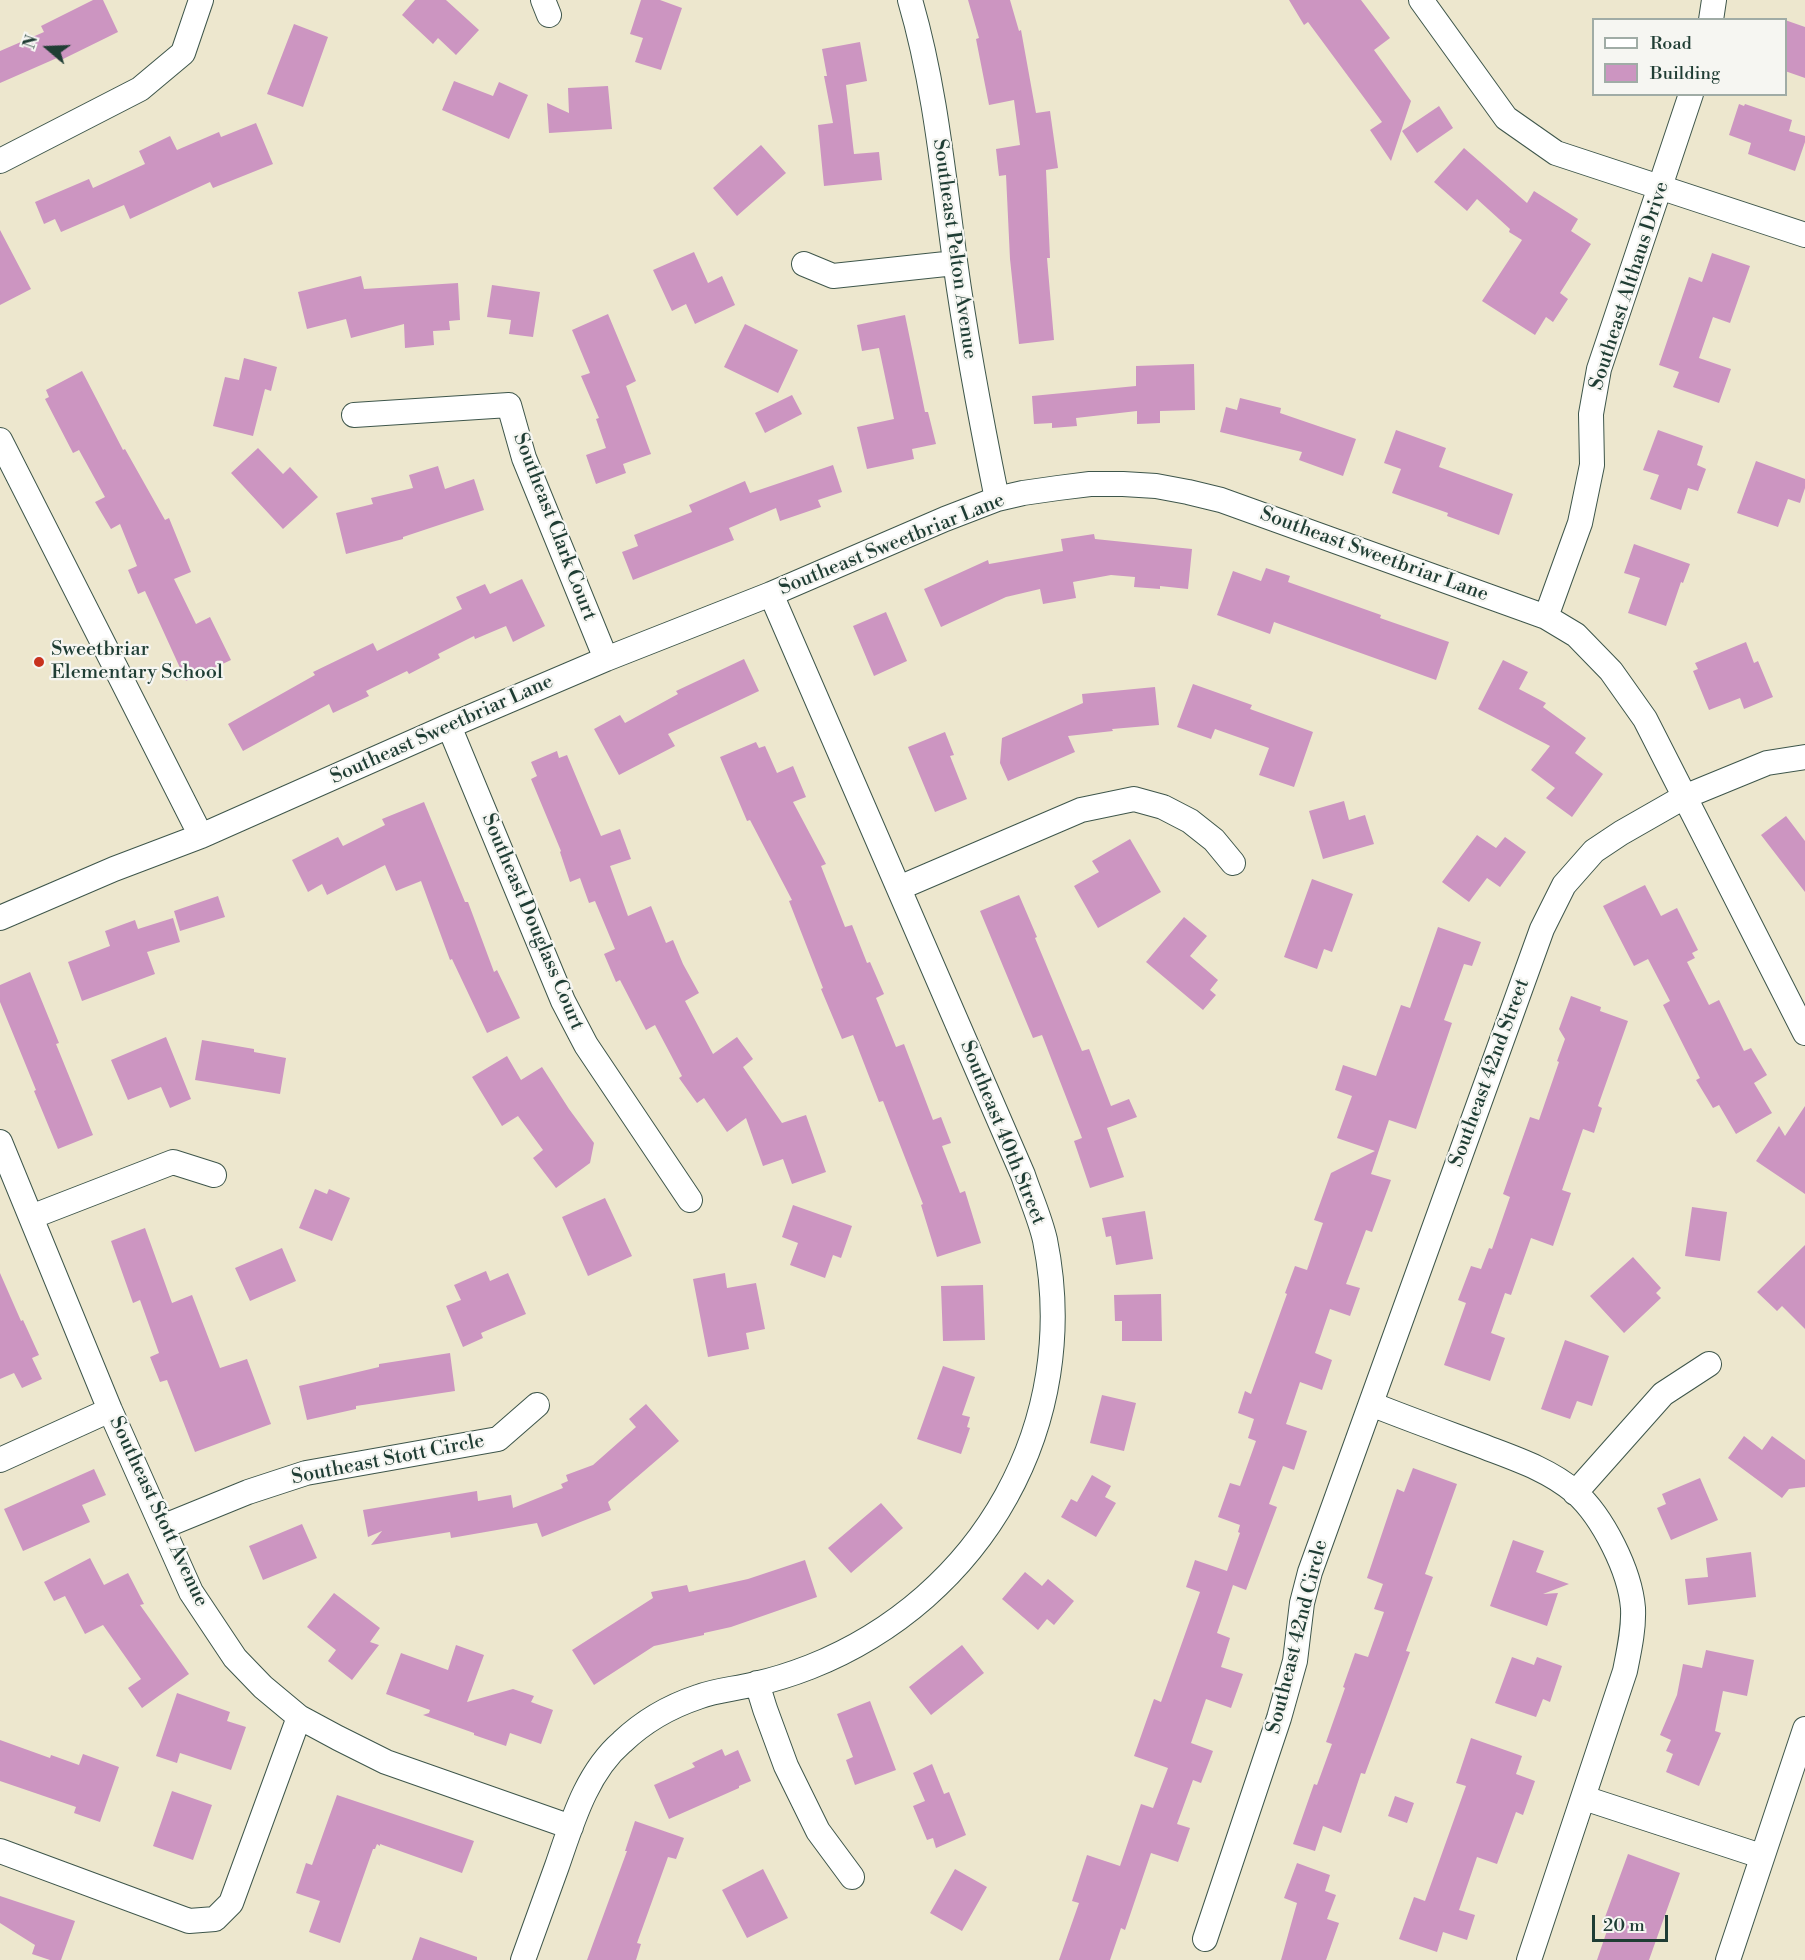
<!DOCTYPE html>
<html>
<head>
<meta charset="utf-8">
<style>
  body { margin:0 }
  #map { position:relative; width:1805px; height:1960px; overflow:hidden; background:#ede7ce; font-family:"Libre Bodoni",serif }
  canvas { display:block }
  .legend { position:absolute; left:1592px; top:18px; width:195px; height:78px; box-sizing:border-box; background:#f6f6f2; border:2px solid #a0aca6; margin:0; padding:8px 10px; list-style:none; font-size:18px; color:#1f3d34 }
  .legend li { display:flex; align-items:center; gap:12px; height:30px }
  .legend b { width:30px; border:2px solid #a0aca6 }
  .north { position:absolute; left:18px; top:18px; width:60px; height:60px; -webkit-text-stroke:4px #f6f6f2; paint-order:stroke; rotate:289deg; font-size:16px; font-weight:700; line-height:24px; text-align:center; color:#1f3d34 }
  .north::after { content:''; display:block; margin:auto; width:21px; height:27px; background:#1f3d34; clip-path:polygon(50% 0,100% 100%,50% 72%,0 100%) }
  .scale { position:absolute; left:1592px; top:1915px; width:76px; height:27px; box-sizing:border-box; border:3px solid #1f3d34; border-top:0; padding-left:8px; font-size:18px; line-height:21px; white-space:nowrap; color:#1f3d34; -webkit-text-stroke:4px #f6f6f2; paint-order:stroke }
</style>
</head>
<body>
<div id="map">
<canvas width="1805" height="1960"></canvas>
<ul class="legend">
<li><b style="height:8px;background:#fff"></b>Road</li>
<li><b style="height:16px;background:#cc95c1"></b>Building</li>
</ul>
<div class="north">N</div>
<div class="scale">20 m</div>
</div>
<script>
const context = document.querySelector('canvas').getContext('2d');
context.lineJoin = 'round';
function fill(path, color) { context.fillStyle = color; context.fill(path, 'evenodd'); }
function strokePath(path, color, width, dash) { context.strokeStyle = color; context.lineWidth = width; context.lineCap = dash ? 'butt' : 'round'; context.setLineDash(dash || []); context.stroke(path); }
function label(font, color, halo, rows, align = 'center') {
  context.font = font + ' "Libre Bodoni",serif'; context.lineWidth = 4.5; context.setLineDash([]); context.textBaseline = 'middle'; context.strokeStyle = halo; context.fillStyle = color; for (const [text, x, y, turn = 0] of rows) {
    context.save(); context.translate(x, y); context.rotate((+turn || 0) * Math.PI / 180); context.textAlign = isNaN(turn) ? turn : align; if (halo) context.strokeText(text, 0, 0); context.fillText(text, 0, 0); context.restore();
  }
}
fill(new Path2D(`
  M93,0H103L118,32L59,61L57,58L0,83V51L44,32L41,26Z
  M415,0H446L479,30L456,55L438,38L433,44L402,15Z
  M641,0H660L682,8L661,70L635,62L643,38L630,34Z
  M968,0H1010L1019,31L1021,30L1036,113L1050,111L1058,168L1046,170L1050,258H1047L1054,340L1019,344L1010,259L1006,175L999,176L996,149L1020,145L1014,100L989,105L976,39L979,38Z
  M1289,0H1361L1390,38L1374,50L1411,101L1391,161L1370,130L1382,122L1308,22L1304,25Z
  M1785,20L1805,27V78L1785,71Z
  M294,24L328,37L303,107L267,94Z
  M860,42L867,81L846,85L854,154L879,152L882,180L824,186L818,125L833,123L824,76H827L822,49Z
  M454,81L493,96L499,82L528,95L509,139L442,110Z
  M608,86L612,129L549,133L547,103L569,113L568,88Z
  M1739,104L1744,106L1745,104L1792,120L1789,131L1805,136V142L1795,171L1748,154L1751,143L1729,135Z
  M1439,106L1453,128L1417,153L1402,131Z
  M256,123L273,164L213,188L210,182L130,219L124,205L61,232L55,219L44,224L35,202L89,179L93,188L145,164L139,151L170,136L177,150L219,132L221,137Z
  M761,145L786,173L737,216L713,188Z
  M1464,148L1527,203L1534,191L1578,219L1571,231L1591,244L1560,293L1568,299L1553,322L1546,317L1535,335L1482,301L1522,240L1509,232L1510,229L1477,199L1467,211L1434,182Z
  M0,230L31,289L0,305Z
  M694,252L708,283L722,276L735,305L695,324L686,304L672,311L653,270Z
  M1712,253L1750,266L1730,323L1713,317L1699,358L1731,369L1719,403L1673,387L1679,372L1659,365L1689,277L1702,282Z
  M361,276L364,289L458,283L460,320L449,321L450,330L433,331L434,345L405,348L404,324L351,338L346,319L307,329L298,292Z
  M492,285L540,292L533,337L509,334L511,320L487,317Z
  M608,314L636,381L626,386L651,454L623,464L626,473L596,484L586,455L606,448L596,419L599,418L581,376L590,373L572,330Z
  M905,315L925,412H928L936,444L912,449L914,459L867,469L857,427L894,419L879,348L862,351L857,325Z
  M745,324L798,350L778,393L724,367Z
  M244,358L277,367L271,391L265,389L253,436L213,426L225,377L239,380Z
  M1194,364L1195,410L1160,411V423L1137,424V411L1076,418L1077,426L1052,428V423L1034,424L1032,396L1136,386V366Z
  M82,371L123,450L125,449L165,520L169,518L191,572L174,579L196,624L210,617L231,660L186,681L145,591L138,594L128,570L137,566L120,524L111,529L95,502L105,497L79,450L73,453L45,399L49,397L46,390Z
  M792,395L802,414L765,433L755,413Z
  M1240,398L1281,408L1280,413L1356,439L1343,476L1299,460L1302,452L1220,432L1226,407L1237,410Z
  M1396,430L1446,448L1439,467L1513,494L1499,535L1447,516L1448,513L1392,493L1401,469L1384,463Z
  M1658,430L1703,446L1697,465L1706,469L1698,491L1688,488L1681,510L1650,499L1659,475L1643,470Z
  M258,448L283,474L290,467L318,497L283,529L231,473Z
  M1756,461L1805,479V488L1800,503L1788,499L1778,527L1737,513Z
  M833,465L842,492L818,500L821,507L780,521L776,508L729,528L734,540L633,580L622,552L638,546L634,535L692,512L689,505L745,481L750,493Z
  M438,466L445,489L474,479L484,510L403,537V539L346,554L336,513L373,504L371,498L413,488L409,475Z
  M1094,534L1095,539L1192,549L1188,589L1160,586V589L1134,587L1135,577L1111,575L1073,582L1076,598L1043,604L1040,589L1006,597L941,627L924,589L988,560L989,564L1063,551L1061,539Z
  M1634,544L1690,564L1683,583L1681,582L1666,626L1628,613L1640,578L1624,573Z
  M1266,568L1290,576L1288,582L1381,615L1380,618L1449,642L1436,680L1274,622L1270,634L1217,615L1233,571L1261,581Z
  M522,579L545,626L513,642L506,626L475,639L474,636L438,654L440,658L409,674L407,671L366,691L369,696L333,713L329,704L243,751L228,724L315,675L313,672L373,643L377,651L462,609L456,597L485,584L490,594Z
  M886,612L907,661L874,676L853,626Z
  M1746,642L1754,663L1758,661L1773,697L1744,709L1740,698L1709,710L1693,671L1698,669L1695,663Z
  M744,659L759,691L668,734L675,746L619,775L594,729L620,715L625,723L678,694L676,691Z
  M1503,660L1528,672L1519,689L1546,703L1543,707L1586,738L1575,753L1603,774L1572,817L1546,798L1555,788L1531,770L1550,746L1478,709Z
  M1193,684L1252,705L1250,709L1313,732L1294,787L1259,775L1269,748L1215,729L1211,739L1177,727Z
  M1155,687L1159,725L1112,729L1113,731L1068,736L1075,752L1008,781L1000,763L1002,738L1083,703L1082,694Z
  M945,732L954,755L950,756L967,799L935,812L908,747Z
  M756,742L759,748L765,746L777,773L793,766L806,797L793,802L826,864L821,866L845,927L852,925L867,963L870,962L884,994L876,998L896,1047L904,1044L933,1120L941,1117L951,1143L942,1146L960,1193L965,1191L981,1243L937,1257L921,1205L923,1204L883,1101L879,1102L853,1035L842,1039L821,989L823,988L789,901L792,900L750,820L747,821L720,757Z
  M557,751L559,758L567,755L601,836L620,829L631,859L610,866L628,916L651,906L666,943L673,940L683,964L699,993L685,1001L713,1054L737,1037L753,1059L743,1067L782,1123L806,1115L826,1172L792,1184L783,1159L763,1166L746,1118L727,1132L704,1098L697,1103L679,1078L682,1076L655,1025L646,1030L620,980L616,982L604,954L615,949L595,901L589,903L580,878L570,882L560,852L561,851L531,779L537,776L531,762Z
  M1344,801L1349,820L1365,815L1374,844L1323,859L1309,811Z
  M424,802L465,902H468L494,972L497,970L520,1018L487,1033L452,959L450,960L421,881L396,891L385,865L327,895L322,884L308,892L292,860L338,837L343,846L385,825L382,819Z
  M1786,816L1805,841V892L1761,835Z
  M1477,835L1496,848L1505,837L1526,852L1500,887L1487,878L1469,902L1442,882Z
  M1130,839L1161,892L1098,928L1074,886L1099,872L1092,861Z
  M1312,879L1353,894L1332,952L1324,949L1317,969L1284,957Z
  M1645,885L1661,916L1677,908L1698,950L1692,953L1695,958L1687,962L1709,1005L1719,1000L1744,1051L1751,1048L1767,1075L1754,1083L1772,1113L1736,1134L1719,1105L1713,1108L1696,1080L1700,1078L1663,1005L1670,1001L1648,959L1634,966L1603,906Z
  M1019,895L1037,937L1035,938L1082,1051L1089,1049L1111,1106L1129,1099L1137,1117L1107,1128L1124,1177L1090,1188L1074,1141L1082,1138L1042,1035L1033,1038L980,911Z
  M218,896L225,917L180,931L174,911Z
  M1184,917L1207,936L1190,956L1218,980L1210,990L1216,995L1203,1010L1146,962Z
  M173,918L180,942L147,952L155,974L82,1001L68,962L110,946L105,931L135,920L138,929Z
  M1438,927L1481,942L1472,966L1464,964L1444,1020L1452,1023L1416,1129L1389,1120L1371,1174L1391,1180L1372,1232L1366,1230L1346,1284L1360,1288L1350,1316L1330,1309L1315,1353L1332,1360L1322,1390L1300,1382L1286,1424L1307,1431L1294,1470L1283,1466L1269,1504L1277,1507L1246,1590L1233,1585L1217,1633L1230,1638L1221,1667L1243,1674L1231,1708L1206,1699L1191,1743L1213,1751L1201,1783L1193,1780L1177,1824L1190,1828L1178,1862L1151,1853L1125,1930L1121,1928L1110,1960H1059L1079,1903L1072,1901L1087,1855L1120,1866L1141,1804L1153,1808L1168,1768L1134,1756L1154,1699L1161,1702L1200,1592L1186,1587L1195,1560L1227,1571L1240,1533L1238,1532L1240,1525L1218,1517L1230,1483L1240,1486L1256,1441L1248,1438L1254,1419L1238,1413L1245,1391L1251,1394L1287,1294L1285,1293L1295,1266L1307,1270L1323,1223L1314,1220L1331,1173L1375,1151L1337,1138L1352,1096L1335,1090L1343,1065L1376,1076L1401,1005L1410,1008Z
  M30,972L59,1043L56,1044L93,1135L58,1149L34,1091L36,1090L0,1002V985Z
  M1571,996L1601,1007L1600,1011L1628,1021L1598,1106L1602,1108L1594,1133L1583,1129L1562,1190L1571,1193L1553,1246L1531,1238L1511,1295L1505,1293L1491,1333L1505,1338L1490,1381L1444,1365L1466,1303L1458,1300L1471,1266L1481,1269L1489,1248L1492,1249L1510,1197L1503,1194L1530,1117L1539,1120L1559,1062L1557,1061L1565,1039L1559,1029Z
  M166,1037L191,1099L170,1108L161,1087L128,1100L111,1060Z
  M202,1040L254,1049V1052L286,1058L280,1094L195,1080Z
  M507,1056L521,1080L542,1067L569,1109L594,1143L590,1163L556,1188L533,1158L543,1150L518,1116L502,1126L472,1077Z
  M1805,1106V1194L1756,1161L1779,1126L1785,1136Z
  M315,1189L327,1194L329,1189L350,1198L332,1241L299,1228Z
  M605,1198L632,1256L588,1276L562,1217Z
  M793,1205L852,1226L841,1258L833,1255L825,1278L790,1265L798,1243L782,1237Z
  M1692,1207L1727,1212L1720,1261L1685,1256Z
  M1145,1211L1153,1259L1116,1265L1111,1236L1106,1237L1102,1218Z
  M145,1228L172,1303L192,1295L220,1368L247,1359L271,1424L195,1452L167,1380L160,1382L150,1357L159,1353L140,1300L133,1303L111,1241Z
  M1805,1245V1329L1782,1306L1777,1311L1757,1292Z
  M282,1248L296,1281L250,1301L235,1268Z
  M1633,1257L1661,1288L1656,1293L1661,1298L1624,1333L1590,1296Z
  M486,1271L490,1281L508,1273L526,1314L481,1333L483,1338L463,1347L446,1306L461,1300L454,1285Z
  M0,1273L21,1321L23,1320L39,1355L32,1358L42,1379L22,1388L14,1373L0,1379Z
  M725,1273L727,1288L756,1283L765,1329L746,1333L749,1349L708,1357L693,1279Z
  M983,1285L985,1340L943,1341L941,1286Z
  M1161,1294L1162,1341H1122V1321H1115L1114,1295Z
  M1565,1340L1609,1356L1592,1406L1577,1401L1570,1419L1541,1409Z
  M450,1353L455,1391L356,1406V1409L307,1420L299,1386L379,1367V1364Z
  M943,1366L975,1377L962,1415L970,1417L967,1427L970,1428L961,1454L917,1439Z
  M1102,1395L1136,1403L1124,1451L1090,1443Z
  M646,1404L679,1441L608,1502L611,1510L542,1537L537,1523L451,1538L450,1532L371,1545L382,1531L368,1537L363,1510L477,1491L478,1501L511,1495L513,1508L563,1488L561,1484L568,1481L566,1475L593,1465L636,1427L629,1419Z
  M1744,1436L1762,1450L1772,1436L1805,1460V1487L1789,1489L1782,1498L1728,1458Z
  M1413,1468L1457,1484L1425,1574L1433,1577L1406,1651L1410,1652L1365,1774L1361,1773L1341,1833L1323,1826L1315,1851L1293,1844L1314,1784L1317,1785L1332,1744L1326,1742L1345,1688L1343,1687L1355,1653L1368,1657L1384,1612L1374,1609L1383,1584L1367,1578L1397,1489L1404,1492Z
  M94,1469L106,1495L82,1505L90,1522L23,1551L4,1509Z
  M1092,1475L1111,1486L1105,1497L1116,1503L1096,1537L1061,1517L1071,1499L1077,1502Z
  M1700,1478L1718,1520L1671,1540L1657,1508L1666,1504L1662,1494Z
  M881,1503L903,1528L851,1573L828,1548Z
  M302,1524L317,1558L263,1580L249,1546Z
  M1513,1540L1544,1551L1536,1572L1569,1584L1543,1594L1558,1593L1547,1626L1490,1606Z
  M1751,1552L1756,1597L1688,1605L1685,1579L1708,1577L1706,1558Z
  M90,1558L104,1585L128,1573L144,1604L140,1605L189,1674L142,1708L128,1688L141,1679L103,1625L85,1634L65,1596L54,1601L44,1582Z
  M805,1560L817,1597L731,1627L704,1633V1635L654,1646L594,1685L572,1650L653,1598L651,1592L687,1585L689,1592L748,1579Z
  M1025,1572L1042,1586L1048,1579L1074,1601L1054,1625L1047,1619L1038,1630L1002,1599Z
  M334,1593L380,1628L370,1642L379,1645L352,1680L328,1661L336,1650L307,1627Z
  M456,1645L484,1655L467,1702L513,1689L534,1696L531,1702L553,1710L541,1744L510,1733L506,1746L474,1735V1733L423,1715L429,1713L430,1710L386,1694L401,1653L448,1670Z
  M962,1645L984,1673L931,1715L909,1687Z
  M1706,1650L1754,1660L1747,1696L1723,1691L1715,1731L1721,1733L1699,1786L1666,1772L1673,1754L1666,1751L1671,1740L1660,1735L1677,1695L1683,1664L1702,1668Z
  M1512,1657L1534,1665L1537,1657L1562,1666L1550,1702L1543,1699L1536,1717L1495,1703Z
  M177,1693L230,1712L227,1721L246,1727L231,1770L180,1753L177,1763L156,1756Z
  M870,1701L896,1770L855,1785L846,1760L853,1757L837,1714Z
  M1471,1738L1522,1756L1516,1774L1535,1781L1523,1815L1516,1812L1497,1864L1477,1857L1459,1910L1475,1915L1467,1940L1443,1932L1437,1952L1399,1939L1414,1897L1425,1901L1466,1786L1456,1783Z
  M0,1740L50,1758L51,1755L79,1765L83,1754L119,1767L100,1822L74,1813L76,1807L0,1781Z
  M722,1749L725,1756L738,1750L751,1781L739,1786V1788L669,1819L654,1785L695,1767L692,1763Z
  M932,1764L944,1794L949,1792L966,1835L936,1848L933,1838L927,1840L913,1806L925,1801L913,1773Z
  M172,1791L212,1805L193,1860L153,1846Z
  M337,1795L474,1841L462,1873L380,1844V1846L377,1844L375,1849H373L340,1943L309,1932L320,1901L296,1893L306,1863L312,1865Z
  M1395,1796L1414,1803L1407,1823L1388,1816Z
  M635,1821L684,1838L676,1859L668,1857L637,1943L641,1944L636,1960H587L627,1851H625Z
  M1628,1854L1680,1873L1649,1960H1597L1610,1922L1604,1920Z
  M1297,1863L1330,1875L1325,1891L1336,1895L1327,1919L1339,1923L1326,1960H1281L1297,1903L1284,1898Z
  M763,1869L788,1918L747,1938L722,1890Z
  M955,1869L987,1887L962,1931L930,1913Z
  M0,1896L75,1921L61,1960H50L32,1954L35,1945L0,1923Z
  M420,1937L477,1957V1960H412Z`), '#cc95c1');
const street = new Path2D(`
  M543,0L549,15
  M910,0C935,85 943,173 955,261C966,341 981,420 997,499
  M1421,0L1506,118L1556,153L1805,235
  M1711,20L1714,0
  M0,161L140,89L183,53L201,0
  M804,264L833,276L955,263
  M354,415L509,405L524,458L606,659
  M0,440L201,836
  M1546,617L1580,523L1592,465L1591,414L1599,369L1691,94
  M449,726L563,1001L586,1045L690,1200
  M899,888L1081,810L1134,799L1163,807L1190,821L1214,840L1233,863
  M0,918L114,869L201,836L449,726L606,659L771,594L945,519L997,499L1023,493L1058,488L1090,484H1123L1156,486L1188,492L1221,500L1546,617L1576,635L1611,671L1645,719L1805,1033
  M0,1142L110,1410L191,1592L235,1658L263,1687L299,1717L338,1738L386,1762L571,1827
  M31,1217L173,1162L214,1175
  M1371,1404C1406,1418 1442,1431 1477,1444C1510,1457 1547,1468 1575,1492C1603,1517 1630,1571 1633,1608C1634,1629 1629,1651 1625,1671L1529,1960
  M0,1460L110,1410
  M1575,1493L1663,1394L1709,1364
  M162,1527L248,1492L306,1473L498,1439L537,1405
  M757,1683L765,1709L786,1766L818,1831L852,1877
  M1584,1798L1761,1856
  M0,1851L189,1921L215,1919L231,1903L299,1717
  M1205,1939L1279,1718L1295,1661L1302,1603L1310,1572L1542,929L1564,885L1594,851L1621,833L1684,797L1767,763L1805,757
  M523,1960C534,1929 546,1897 557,1866C572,1823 586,1773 622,1742C643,1722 671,1706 698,1697C716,1690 736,1689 755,1684C773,1680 792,1674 810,1667C983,1598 1082,1423 1045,1240C1040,1218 1030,1196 1023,1175L771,594
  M1728,1960L1805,1729`);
strokePath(street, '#3e564b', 26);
strokePath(street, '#fff', 24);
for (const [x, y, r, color] of [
  [39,662,6,"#c8321e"]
]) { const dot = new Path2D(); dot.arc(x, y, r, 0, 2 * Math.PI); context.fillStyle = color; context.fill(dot); strokePath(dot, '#f6f6f2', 2); }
label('20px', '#1f3d34', '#f6f6f2', [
  ["Southeast Pelton Avenue",954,249,82],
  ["Southeast Althaus Drive",1630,286,-72],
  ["Southeast Clark Court",554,527,69],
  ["Southeast Sweetbriar Lane",892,545,-22],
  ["Southeast Sweetbriar Lane",1374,555,20],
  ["Southeast Sweetbriar Lane",442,730,-24],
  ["Southeast Douglass Court",532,922,67],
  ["Southeast 42nd Street",1490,1073,-70],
  ["Southeast 40th Street",1002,1133,68],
  ["Southeast Stott Circle",388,1460,-11],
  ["Southeast Stott Avenue",158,1512,65],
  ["Southeast 42nd Circle",1298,1637,-76]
]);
label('20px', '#1f3d34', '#f6f6f2', [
  ["Sweetbriar",51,650],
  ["Elementary School",51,673]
], 'left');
</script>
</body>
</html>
